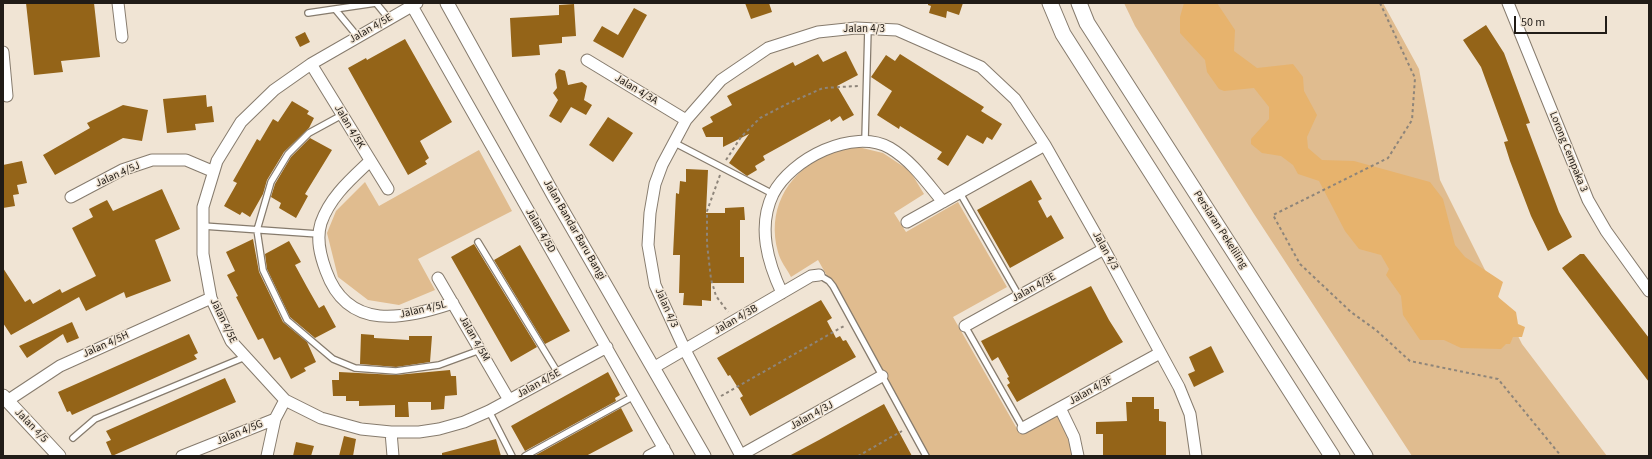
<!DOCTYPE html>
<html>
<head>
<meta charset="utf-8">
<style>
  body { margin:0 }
  #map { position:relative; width:1652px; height:459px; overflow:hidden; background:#f0e4d4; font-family:"Source Sans 3",sans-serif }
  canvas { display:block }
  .frame { position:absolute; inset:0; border:4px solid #211c17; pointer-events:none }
  .scale { position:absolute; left:1514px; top:16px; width:93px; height:18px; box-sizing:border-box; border:2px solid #211c17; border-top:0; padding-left:5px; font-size:12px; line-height:14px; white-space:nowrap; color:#211c17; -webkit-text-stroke:3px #f0e4d4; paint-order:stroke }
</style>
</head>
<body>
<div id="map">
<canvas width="1652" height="459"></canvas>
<div class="frame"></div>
<div class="scale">50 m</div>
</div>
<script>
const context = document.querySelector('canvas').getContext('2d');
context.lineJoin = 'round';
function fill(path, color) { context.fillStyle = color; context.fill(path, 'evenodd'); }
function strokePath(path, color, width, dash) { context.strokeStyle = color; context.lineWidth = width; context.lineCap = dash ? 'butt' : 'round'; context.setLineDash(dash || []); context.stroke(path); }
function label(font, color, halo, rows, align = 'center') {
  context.font = font + ' "Source Sans 3",sans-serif'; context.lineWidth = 3; context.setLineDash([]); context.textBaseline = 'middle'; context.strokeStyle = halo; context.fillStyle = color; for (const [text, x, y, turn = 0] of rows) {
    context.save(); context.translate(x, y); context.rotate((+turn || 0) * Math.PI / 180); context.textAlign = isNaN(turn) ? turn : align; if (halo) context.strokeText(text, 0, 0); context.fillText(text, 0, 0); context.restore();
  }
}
fill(new Path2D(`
  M1124,3H1383L1419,69L1440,180L1522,344L1607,456H1412L1254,214L1135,26Z
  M854,146L883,153L910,171L924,194L894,213L906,232L958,202L1007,287L953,317L1020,434L1058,416L1066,432L1073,456H929L818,260L791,277C787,269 780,261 778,252C767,212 785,176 822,157C831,152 844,150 854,146Z
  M479,150L512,211L418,259L435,290L399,305L368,300L338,277L327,233L336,211L365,182L379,206Z`), '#e0bc8f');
fill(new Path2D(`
  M1184,3H1217L1235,30L1234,51L1257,68L1293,64L1303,77L1304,91L1317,115L1307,137L1308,148L1322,160L1354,161L1430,182L1443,199L1455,245L1465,257L1503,282L1498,297L1516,312L1518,324L1525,327L1522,337H1513L1510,344H1506L1501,349L1461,348L1444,340H1420L1403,315L1401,296L1386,275L1389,269L1381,255L1359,249L1345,231L1319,181L1298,174L1293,165L1281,156L1262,153L1251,144V139L1269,119V107L1254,88L1224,91L1219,89L1207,72L1205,60L1180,33V17Z`), '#e7b36d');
fill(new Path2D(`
  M26,3H94L100,57L61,61L63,72L34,75Z
  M745,3H769L772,12L751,19Z
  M928,3H963L959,15L947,11L946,18L929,13L931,6L928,5Z
  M574,4L576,36L562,37V43L539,45L540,55L512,57L510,18L559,15V5Z
  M634,8L647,15L623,58L593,41L602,26L618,35Z
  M1486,25L1504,53L1530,123L1526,124L1559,212L1572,237L1548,251L1531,216L1510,161L1504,142L1508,141L1481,67L1463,40Z
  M305,32L310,42L300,47L295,37Z
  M405,39L452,122L420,141L429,158L425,161L427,164L408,175L348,68L366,58L367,60Z
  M846,51L858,75L837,86L854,115L843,121L840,116L831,122L830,119L763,156L765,160L755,166L757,170L747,176L729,163L749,134L723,147V137H706L702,128L713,122L710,117L732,105L727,96L793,62L795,66L818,54L823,62Z
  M900,54L984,107L981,111L1002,124L992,140L987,137L983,144L967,135L948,166L937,159L942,152L900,126L899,129L877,115L892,91L871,77L886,55L895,61Z
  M559,69L565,71L568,85L582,82L587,86L584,100L592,105L586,115L571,107L561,123L549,116L558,100L553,93L557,88L555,74Z
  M206,95L207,107L212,106L214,122L195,124L196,130L167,133L163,99Z
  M292,101L309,111L307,114L314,118L309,128L284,152L267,180L263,194L250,217L242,212L240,215L224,206L237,183L233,181L257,139L260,141L273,119L278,122Z
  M123,105L148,110L142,141L123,138L55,175L43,155L90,128L87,123Z
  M608,117L633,133L613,162L589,145Z
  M310,138L332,150L305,194L308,196L296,218L279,208L281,203L271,197L275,184L291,157Z
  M22,161L27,183L17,185L19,194L13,195L15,206L3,208V165Z
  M686,169L708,170L706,213H725V208L744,207L745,220H740V257H744V283H711V301L702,300V306L683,305L684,293H679L680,255H673L676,193L679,194L680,181L686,182Z
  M1031,180L1042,199L1038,201L1047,218L1051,215L1064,238L1010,268L977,210Z
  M162,189L180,229L155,240L171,281L126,298L124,292L86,311L79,297L11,335L3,323V268L25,302L30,299L33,304L60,289L62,293L96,276L72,228L93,217L89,209L107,200L113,211Z
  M253,239L259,272L283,322L307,342L316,362L304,368L306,371L291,379L280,357L274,360L263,338L258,340L236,297L238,296L227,275L235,271L226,252Z
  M289,241L301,262L295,265L307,287L319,308L324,305L336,327L315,338L290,317L267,269L265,254Z
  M474,244L537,347L511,362L451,257Z
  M520,245L570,331L545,344L494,260Z
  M1580,254H1584L1649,338V382L1562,268Z
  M1091,286L1109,320L1123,342L1017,402L1007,385L1010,383L1007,378L1009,377L998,357L992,361L981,341Z
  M821,300L832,318L827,321L836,338L840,336L843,341L846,340L856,357L750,416L740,398L743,396L730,375L728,376L717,358Z
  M72,322L79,338L67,343L63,334L27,358L19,346Z
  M189,334L198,353L194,355L197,359L72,415L70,411L67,412L58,392Z
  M361,334L374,335V338L409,340V336H432L430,362L396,367L360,364Z
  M1211,346L1224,372L1194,387L1188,374L1195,371L1189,357Z
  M450,370L451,376H456L457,395L445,396L444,409L431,410V402H408L409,417H395V405L359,406V401H346V396H333L332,380H339V372L396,375Z
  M608,372L620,395L615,398L616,401L525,451L511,426Z
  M225,378L236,402L112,456L106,442L111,440L106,431Z
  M1132,397H1154V409H1159V421L1166,422V456H1103V434H1096V422L1127,421L1126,402H1132Z
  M884,404L912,456H789L819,440Z
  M621,408L633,431L586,456H534Z
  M344,436L356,439L353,456H339Z
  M496,439L501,456H442V453Z
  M296,442L314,446L311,456H293Z`), '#946418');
const service = new Path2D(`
  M308,13L335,9
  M358,37L335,9L376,3L389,19
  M342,115L309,133L288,154L271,182L257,230L263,270L287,320L333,359L355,368L396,371L439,365L480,350
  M865,140L868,28
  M673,142L773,194
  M960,193L1019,296
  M203,226L318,234
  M478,242L558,373
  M819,275L829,281L833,286L926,456
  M965,326L1023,428
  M489,411L512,456
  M73,438L95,419L245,357
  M525,456L634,396`);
const minor = new Path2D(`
  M118,3L122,37
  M417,3L311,64L274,90L241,122L217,161L203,207V254L211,298L231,341L285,400L321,418L361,429L391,432H419L439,429L464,422L489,411L607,347
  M1508,3L1588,200L1606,231L1649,291
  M412,6L668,456
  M3,52L7,96
  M587,60L686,120
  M311,64L388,189
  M370,161C350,180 330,197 321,223C316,239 320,255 326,271C348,332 404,319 453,303
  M71,197L122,170L152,160H186L212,171
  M907,222L1045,145
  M438,278L509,400
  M782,293C768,263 757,227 773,194C791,159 853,127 890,148C912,161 927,183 943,202
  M965,326L1104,249
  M653,368L811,276L819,275
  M7,401L60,366L211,298
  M1060,408L1074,437L1078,456
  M1023,428L1160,353
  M391,432L393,456
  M741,455L882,376
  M182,456L275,419
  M267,456L275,419L285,400
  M649,456L664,448
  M741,456L685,350L655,285L648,245L650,213L655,184L662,165L686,120L721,80L768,48L818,32L856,28L897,30L981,67L1015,99L1045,145L1104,249L1179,387L1190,414L1196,456`);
const tertiary = new Path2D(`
  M447,3L554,196L704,456
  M3,396L59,456`);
const secondary = new Path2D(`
  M1050,3L1063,34L1332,456
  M1079,3L1087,23L1365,456`);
strokePath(service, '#867b6d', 8);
strokePath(minor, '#867b6d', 13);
strokePath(tertiary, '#867b6d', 15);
strokePath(secondary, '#867b6d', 17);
strokePath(new Path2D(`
  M1380,3L1415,78L1412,120L1388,158L1273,215L1300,264L1351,312L1376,330L1410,361L1498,379L1561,456
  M726,160L741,137L760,118L787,104L823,88L858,86
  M720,175L707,211V244L711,279L716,296L728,312
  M721,396L844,326
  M858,456L902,431`), '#8e857a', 2, [3, 3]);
strokePath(service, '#fff', 5.5);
strokePath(minor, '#fff', 11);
strokePath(tertiary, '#fff', 13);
strokePath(secondary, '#fff', 15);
label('11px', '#211c17', '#f0e4d4', [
  ["Jalan 4/5E",371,29,-30],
  ["Jalan 4/3",864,30],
  ["Jalan 4/3A",636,90,31],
  ["Jalan 4/5K",349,127,59],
  ["Lorong Cempaka 3",1568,152,68],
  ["Jalan 4/5J",118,175,-24],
  ["Jalan Bandar Baru Bangi",574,230,60],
  ["Persiaran Pekeliling",1220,230,57],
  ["Jalan 4/5D",540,231,60],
  ["Jalan 4/3",1105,251,61],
  ["Jalan 4/3E",1034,288,-29],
  ["Jalan 4/3",666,308,66],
  ["Jalan 4/5L",423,310,-13],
  ["Jalan 4/3B",736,320,-30],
  ["Jalan 4/5E",223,321,64],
  ["Jalan 4/5M",474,339,60],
  ["Jalan 4/5H",106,345,-24],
  ["Jalan 4/5E",539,384,-29],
  ["Jalan 4/3F",1091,391,-29],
  ["Jalan 4/3J",812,416,-29],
  ["Jalan 4/5",31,426,46],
  ["Jalan 4/5G",240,433,-22]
]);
</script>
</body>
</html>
